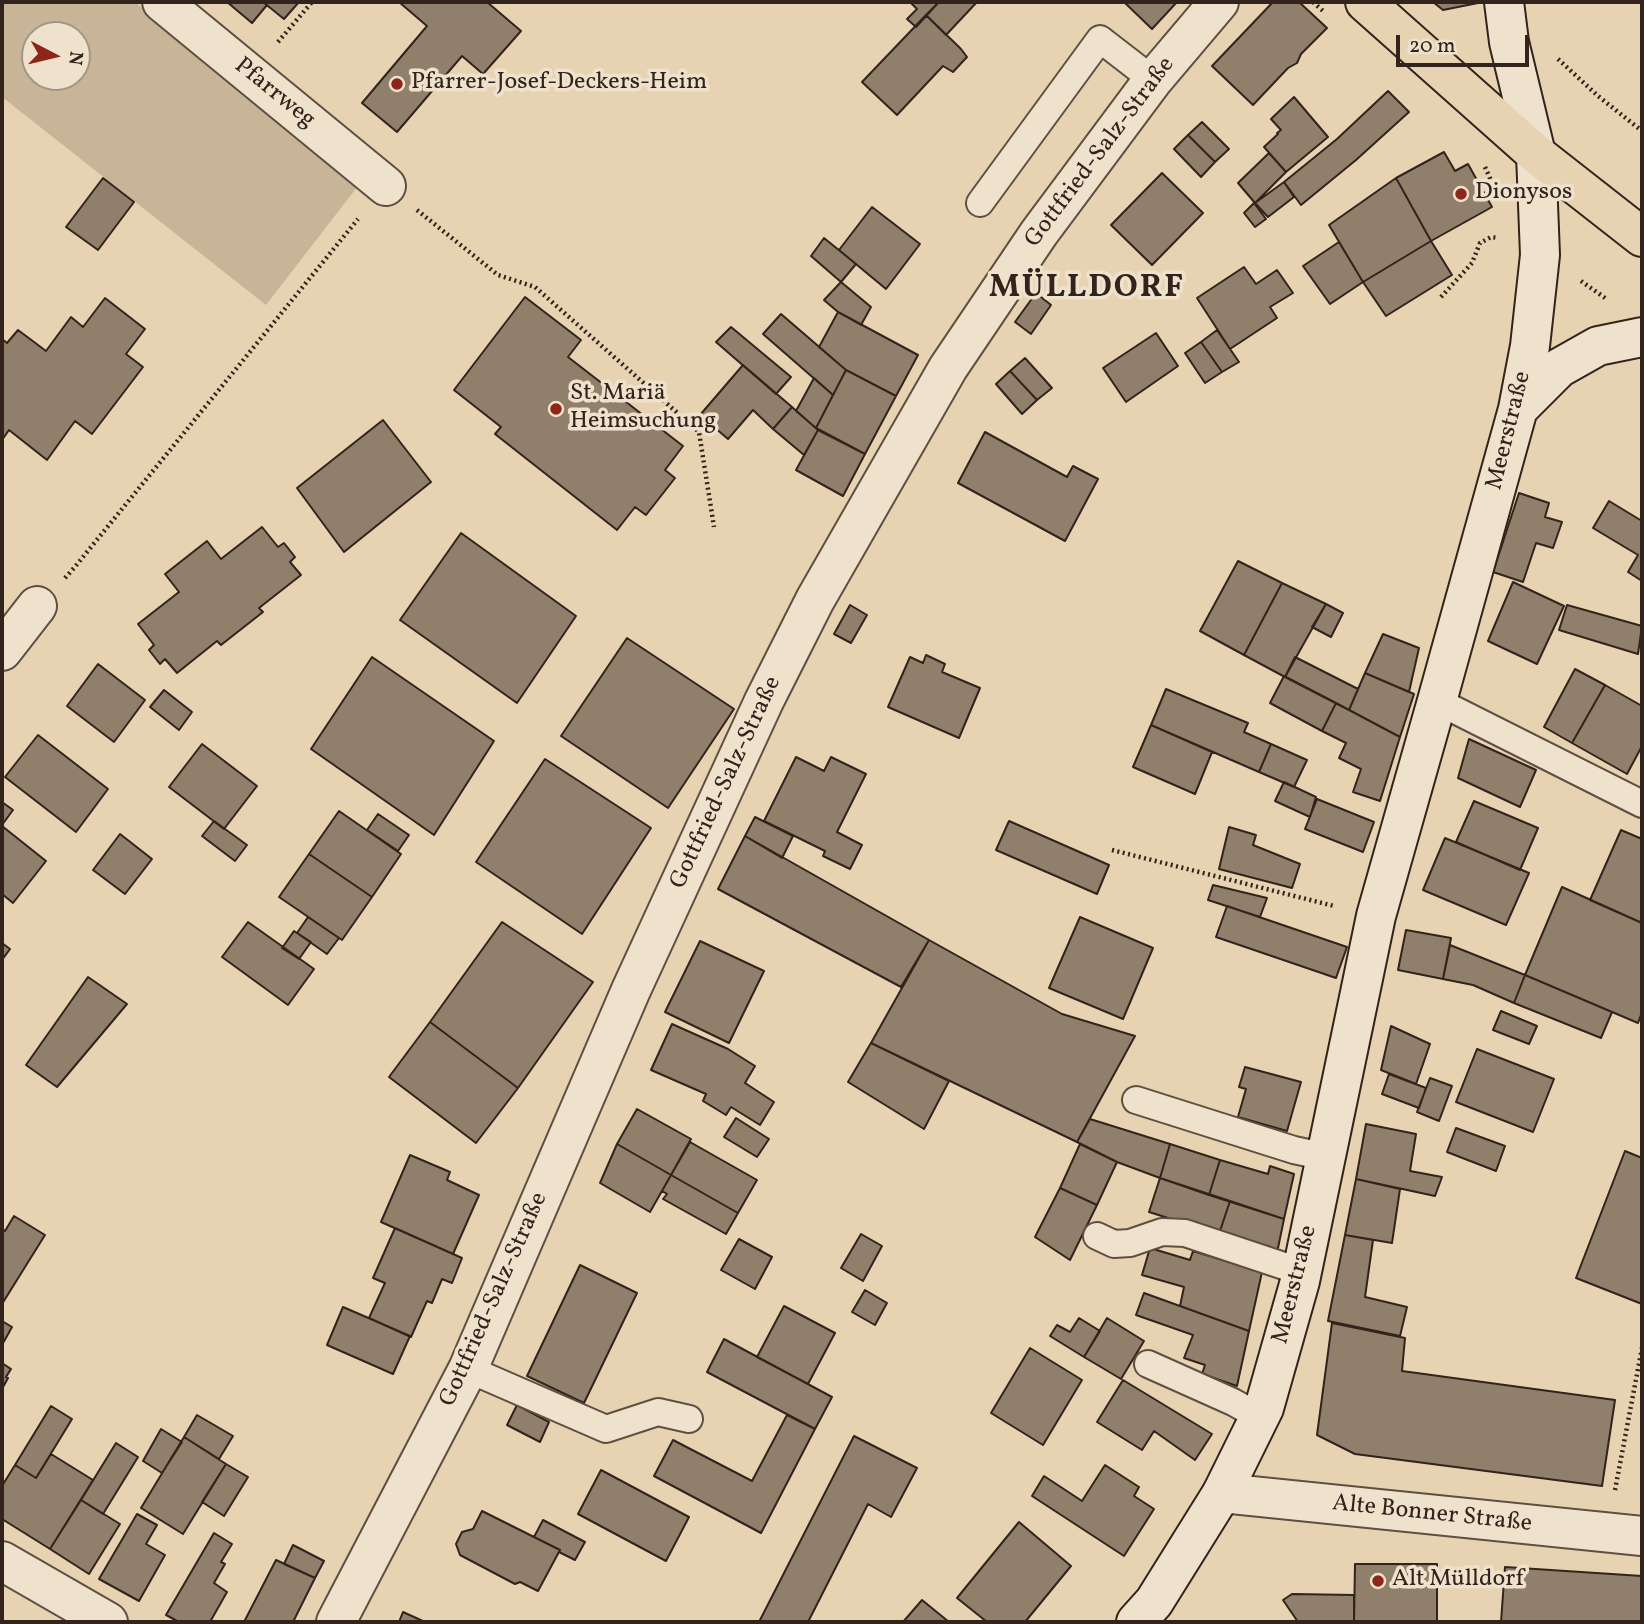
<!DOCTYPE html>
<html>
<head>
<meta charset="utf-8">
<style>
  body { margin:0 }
  #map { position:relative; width:1644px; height:1624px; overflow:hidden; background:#e7d3b2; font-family:Vollkorn,serif }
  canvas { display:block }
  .frame { position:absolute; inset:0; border:4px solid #32231c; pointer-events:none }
  .north { position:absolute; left:21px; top:21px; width:70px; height:70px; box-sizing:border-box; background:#efe2cd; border:2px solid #a39686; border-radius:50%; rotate:97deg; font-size:19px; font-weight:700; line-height:28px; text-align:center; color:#32231c }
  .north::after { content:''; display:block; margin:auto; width:24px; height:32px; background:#8f2418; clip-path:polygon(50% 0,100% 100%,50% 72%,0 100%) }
  .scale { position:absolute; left:1396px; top:35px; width:133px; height:32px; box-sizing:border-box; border:4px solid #32231c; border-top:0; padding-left:9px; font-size:21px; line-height:24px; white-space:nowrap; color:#32231c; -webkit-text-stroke:5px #efe2cd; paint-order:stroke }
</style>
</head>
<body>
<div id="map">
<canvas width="1644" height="1624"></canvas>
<div class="frame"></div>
<div class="north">N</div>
<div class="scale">20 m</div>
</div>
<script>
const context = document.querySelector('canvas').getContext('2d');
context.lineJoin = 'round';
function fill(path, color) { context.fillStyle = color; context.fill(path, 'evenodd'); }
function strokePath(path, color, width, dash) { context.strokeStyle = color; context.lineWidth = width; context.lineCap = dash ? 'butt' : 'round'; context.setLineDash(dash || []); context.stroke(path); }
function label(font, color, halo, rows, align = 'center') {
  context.font = font + ' Vollkorn,serif'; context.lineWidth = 7; context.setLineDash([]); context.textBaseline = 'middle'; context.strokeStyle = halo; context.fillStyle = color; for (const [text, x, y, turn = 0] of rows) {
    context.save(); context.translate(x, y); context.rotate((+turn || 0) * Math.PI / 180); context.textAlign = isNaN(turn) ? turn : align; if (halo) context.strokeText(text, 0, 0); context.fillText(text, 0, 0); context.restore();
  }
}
fill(new Path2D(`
  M2,2H135L358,186L266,305L2,97ZM35,35H77V77H35Z`), '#c8b598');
const building = new Path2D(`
  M227,2H263L267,5L252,23Z
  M263,2H299L284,19Z
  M399,2H487L521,31L483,74L462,56L397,132L362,103L427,26Z
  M910,2H939L916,27L907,19L917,9Z
  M939,2H977L946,35L926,15Z
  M1124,2H1177L1152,29Z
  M1273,2H1299L1327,28L1301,54L1297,63L1288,68L1253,105L1212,66Z
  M1433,2H1477L1478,3L1443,10Z
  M926,15L961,49L967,57L953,72L943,66L897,115L862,82Z
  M1388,91L1409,112L1356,160L1301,205L1284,182L1337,139Z
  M1294,97L1328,137L1286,172L1264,147L1278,134L1277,133L1281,130L1271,119Z
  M1202,122L1229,149L1215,162L1188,135Z
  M1188,135L1215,162L1201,177L1174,149Z
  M1444,152L1455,171L1468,164L1492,207L1431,241L1396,178Z
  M1269,153L1286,172L1255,203L1238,183Z
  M1162,173L1203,213L1152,265L1111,225Z
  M103,178L134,202L98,250L66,227Z
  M1396,178L1431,241L1363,282L1329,225Z
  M1284,182L1294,197L1268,217L1255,203Z
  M1254,203L1266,219L1255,227L1244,213Z
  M872,207L920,244L886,289L839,250Z
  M824,238L856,264L841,282L811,256Z
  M1431,241L1452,275L1386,316L1363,282Z
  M1339,242L1363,282L1330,304L1303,266Z
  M1244,267L1256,284L1277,270L1293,293L1270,307L1277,318L1230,349L1197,298Z
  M841,282L871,307L861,325L838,312L824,300Z
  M1036,293L1051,305L1031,334L1015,322Z
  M525,297L581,340L568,357L683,446L665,470L675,478L646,515L635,507L617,530L495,434L501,427L454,390Z
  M105,298L145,329L126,354L143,367L92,434L75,421L47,460L9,430L2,440V339L7,343L18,330L46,351L71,317L83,327Z
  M838,312L918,355L896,396L846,370L819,347Z
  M781,314L846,370L833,395L763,334Z
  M731,327L791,377L776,394L716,342Z
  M1217,330L1239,362L1222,372L1201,342Z
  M1156,333L1178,366L1126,402L1103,368Z
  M1201,342L1222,372L1205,383L1185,353Z
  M1025,358L1052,388L1037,400L1010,371Z
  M743,365L792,407L773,429L753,410L728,439L700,415Z
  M846,370L896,396L865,454L816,428Z
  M1010,371L1037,400L1022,414L996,384Z
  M814,378L833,395L816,428L796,411Z
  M792,407L818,430L804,455L773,429Z
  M383,420L431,482L344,552L297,488Z
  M818,430L865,454L843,496L796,470Z
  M985,432L1067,477L1073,466L1098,479L1065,541L958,483Z
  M1519,493L1549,503L1545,517L1562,522L1553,548L1536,543L1523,582L1493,572Z
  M1609,501L1642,521V581L1628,572L1638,555L1593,528Z
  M262,527L278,547L284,543L295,557L290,562L301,575L259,608L263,612L221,645L217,641L177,673L165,659L160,664L149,650L154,645L138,624L179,592L165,574L207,541L221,559Z
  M461,533L576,616L517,703L400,620Z
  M1238,561L1282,583L1244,655L1200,631Z
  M1513,582L1564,606L1537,664L1488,641Z
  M1282,583L1326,604L1285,677L1244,655Z
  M1326,604L1343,613L1331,637L1312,627Z
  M850,605L867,615L851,643L834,634Z
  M1567,605L1642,626L1638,654L1559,630Z
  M1383,634L1419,648L1409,692L1365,673Z
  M627,638L734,709L668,808L561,736Z
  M926,655L945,664L942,672L980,688L959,738L888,707L910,657L923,663Z
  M372,657L494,741L434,835L311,749Z
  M1295,657L1358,689L1349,710L1285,677Z
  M98,664L145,700L114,742L67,706Z
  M1575,669L1605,685L1572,743L1544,727Z
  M1365,673L1414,694L1400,737L1349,710Z
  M1284,676L1336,703L1322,731L1270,703Z
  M1605,685L1642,706V746L1627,774L1572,743Z
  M1166,689L1248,723L1244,732L1271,744L1259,772L1151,725Z
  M164,690L192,712L179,730L150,707Z
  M1336,703L1400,737L1380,801L1353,792L1361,769L1339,758L1346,743L1322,731Z
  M1151,725L1212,752L1195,794L1133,767Z
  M38,735L108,789L76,832L5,777Z
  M1469,739L1536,770L1520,807L1458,778Z
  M202,744L257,786L224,829L169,787Z
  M1271,744L1307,760L1294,787L1259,772Z
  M796,757L824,771L831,757L866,774L837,832L862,845L850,869L823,856L825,851L764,821Z
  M545,759L651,828L582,934L476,862Z
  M1284,782L1316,797L1310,817L1275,801Z
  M1317,799L1374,822L1363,852L1305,829Z
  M1474,801L1538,828L1520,870L1456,842Z
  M2,802L13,810L2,825Z
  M339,811L401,854L372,897L309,854Z
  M378,814L409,835L398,851L367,830Z
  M755,817L793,836L782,858L745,836Z
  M214,821L247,845L235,861L202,836Z
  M1009,821L1109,865L1097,894L996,850Z
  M2,826L46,861L13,903L2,894Z
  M1229,827L1256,835L1253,845L1300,864L1292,888L1219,869Z
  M1621,830L1642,839V923L1590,900Z
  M120,834L152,859L125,894L93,870Z
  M745,836L929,940L901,987L718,889Z
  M1445,838L1529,873L1506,925L1423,890Z
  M309,854L372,897L342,940L279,897Z
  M1213,885L1267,898L1260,917L1208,900Z
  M1562,887L1642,923V1012L1638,1023L1525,975Z
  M1227,906L1347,947L1336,978L1216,937Z
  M308,917L339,938L327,954L297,933Z
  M1080,917L1153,948L1123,1019L1049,988Z
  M248,922L314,969L288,1005L222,957Z
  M502,922L593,982L518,1088L430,1022Z
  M1406,930L1451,938L1443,979L1398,970Z
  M294,931L311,942L299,959L282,948Z
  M929,940L1062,1014L1135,1036L1077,1142L871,1043Z
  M700,941L764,971L729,1043L665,1012Z
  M2,943L10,949L2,960Z
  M1450,945L1525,975L1514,1003L1473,985L1443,979Z
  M1525,975L1612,1012L1601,1038L1514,1003Z
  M88,977L127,1004L57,1087L26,1065Z
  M1501,1011L1537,1026L1529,1044L1493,1030Z
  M430,1022L518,1088L476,1143L389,1077Z
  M672,1024L728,1049L755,1066L745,1083L774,1102L760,1125L731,1107L726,1115L703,1101L706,1094L651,1070Z
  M1391,1026L1430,1044L1416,1084L1381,1070Z
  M871,1043L949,1081L924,1129L848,1082Z
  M1477,1049L1554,1079L1533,1132L1456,1102Z
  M1245,1067L1301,1082L1287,1131L1238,1117L1246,1089L1239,1087Z
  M1389,1074L1426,1088L1419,1108L1382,1094Z
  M1430,1078L1452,1086L1439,1121L1417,1112Z
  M637,1109L691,1139L671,1175L617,1144Z
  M736,1118L769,1139L757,1157L724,1137Z
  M1090,1119L1170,1144L1160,1178L1117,1162L1077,1142Z
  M1366,1124L1416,1134L1410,1171L1442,1177L1435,1196L1356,1179Z
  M1456,1128L1505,1146L1496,1171L1447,1152Z
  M690,1142L757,1180L738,1213L671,1175Z
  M617,1144L671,1175L650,1212L600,1183Z
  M1080,1144L1117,1162L1097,1205L1060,1188Z
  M1170,1144L1220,1160L1209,1195L1160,1178Z
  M1625,1151L1642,1158V1304L1576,1278Z
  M410,1155L450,1172L447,1180L479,1195L453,1254L381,1222Z
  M1220,1160L1268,1174L1270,1166L1294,1174L1284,1219L1209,1195Z
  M671,1175L738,1213L726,1234L663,1199L667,1194L662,1191Z
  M1160,1178L1230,1201L1219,1234L1149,1212Z
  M1356,1179L1400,1189L1392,1243L1345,1235Z
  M1060,1188L1097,1205L1070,1260L1035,1237Z
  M1230,1201L1284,1219L1277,1253L1219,1234Z
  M14,1216L45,1235L2,1304V1229L5,1231Z
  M395,1228L462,1258L452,1283L442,1279L432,1303L427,1301L411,1337L369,1318L385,1283L373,1278Z
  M861,1234L882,1246L863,1281L841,1268Z
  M1345,1235L1373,1240L1365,1297L1407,1307L1400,1336L1328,1321Z
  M739,1239L772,1257L755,1289L721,1270Z
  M1150,1248L1190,1260L1193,1251L1262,1272L1249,1331L1180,1306L1184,1287L1142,1275Z
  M580,1265L637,1293L584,1403L527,1376Z
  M865,1290L887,1303L875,1325L852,1312Z
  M1144,1293L1249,1331L1237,1386L1202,1374L1205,1365L1184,1358L1193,1335L1136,1315Z
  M784,1306L835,1333L808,1384L757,1357Z
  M343,1307L410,1336L393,1374L327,1345Z
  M1079,1318L1100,1331L1084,1357L1050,1336L1057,1325L1070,1332Z
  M1107,1318L1144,1341L1121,1379L1084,1357Z
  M2,1321L12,1327L2,1345Z
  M1332,1323L1405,1338L1402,1371L1615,1400L1602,1486L1355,1454L1317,1435Z
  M724,1339L832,1397L815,1429L707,1372Z
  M1030,1348L1082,1380L1043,1445L991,1413Z
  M2,1363L11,1369L6,1377L8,1378L2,1389Z
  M1123,1380L1212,1434L1195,1460L1154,1431L1142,1450L1097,1422Z
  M517,1405L549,1422L540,1442L507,1425Z
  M51,1406L72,1419L36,1478L15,1465Z
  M197,1415L233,1436L219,1459L184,1437Z
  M787,1415L815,1429L761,1533L654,1476L673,1440L752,1481Z
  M161,1429L182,1442L162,1473L143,1461Z
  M854,1436L917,1468L891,1517L868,1504L808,1622H759Z
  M184,1437L226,1464L183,1534L141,1508Z
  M116,1443L138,1457L103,1514L81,1500Z
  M51,1454L93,1480L50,1549L2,1519V1486L15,1465L36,1478Z
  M226,1464L248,1477L224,1516L202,1502Z
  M1105,1465L1139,1487L1134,1496L1154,1509L1124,1556L1032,1496L1044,1476L1082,1501Z
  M601,1470L689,1517L666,1561L578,1514Z
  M81,1500L120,1524L89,1574L50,1549Z
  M482,1511L560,1550L538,1591L520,1582L515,1584L460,1555L456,1544L462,1532L473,1529Z
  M137,1514L157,1525L146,1544L165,1555L139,1601L99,1579Z
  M543,1520L585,1542L575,1560L559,1552L560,1550L534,1537Z
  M1019,1522L1071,1566L1025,1622H987L957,1598Z
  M214,1533L232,1544L221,1562L225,1564L214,1583L227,1592L210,1622H179L166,1615Z
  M293,1545L324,1561L315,1578L284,1564Z
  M276,1560L315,1578L293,1622H244Z
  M1355,1564H1437V1622H1354Z
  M1505,1567L1642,1576V1622H1501Z
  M1292,1594L1354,1595V1622H1298L1283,1600Z
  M922,1600L949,1622H903Z
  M403,1612L425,1622H399Z`);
fill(building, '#907f6a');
strokePath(building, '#32231c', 2);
const lane = new Path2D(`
  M980,203L1100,39L1153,80
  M1437,701L1642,804
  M1136,1100L1294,1150L1326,1157
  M1097,1236L1114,1244L1130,1243L1162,1232L1185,1233L1302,1272
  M1148,1364L1233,1402L1260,1417
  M468,1369L606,1429L658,1412L689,1419`);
const street = new Path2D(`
  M162,2L386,186
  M2,651L37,606
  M1222,1493L1642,1536
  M2,1561L108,1622
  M336,1622L468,1369L631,990L764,701L815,600L948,368L1039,233L1153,80L1219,2`);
const secondary = new Path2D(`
  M1518,409L1559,368L1598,346L1642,337
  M1136,1622L1154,1602L1222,1493L1264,1408L1300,1281L1376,916L1437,701L1518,409L1530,346L1540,255L1536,154L1509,42L1504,2`);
const primary = new Path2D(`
  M1365,2L1536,154L1642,237`);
strokePath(lane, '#5f4f42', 30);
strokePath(street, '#5f4f42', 42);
strokePath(secondary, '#32231c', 42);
strokePath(primary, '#32231c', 42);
strokePath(new Path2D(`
  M1313,2L1323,11
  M278,42L312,2
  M1558,59L1598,96L1642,131
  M1485,167L1493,185
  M417,210L498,275L535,287L699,432L714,527
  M1581,281L1608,300
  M1441,297L1472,263L1480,243L1491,237L1498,238
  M65,578L74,568L358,219
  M1112,850L1334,906
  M1615,1490L1642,1348`), '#32231c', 4.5, [2, 3.5]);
strokePath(lane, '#efe2cd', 26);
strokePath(street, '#efe2cd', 38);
strokePath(secondary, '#efe2cd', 38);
strokePath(primary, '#e7d3b2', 38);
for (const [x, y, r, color] of [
  [397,84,7,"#8f2418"],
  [1461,194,7,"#8f2418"],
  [556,409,7,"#8f2418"],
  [1378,1581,7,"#8f2418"]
]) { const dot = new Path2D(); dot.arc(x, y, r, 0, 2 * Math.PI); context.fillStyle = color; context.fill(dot); strokePath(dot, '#efe2cd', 2.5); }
label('24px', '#32231c', '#efe2cd', [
  ["Pfarrer-Josef-Deckers-Heim",411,84],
  ["Dionysos",1475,194],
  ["St. Mariä",570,395],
  ["Heimsuchung",570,423],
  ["Alt Mülldorf",1392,1581]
], 'left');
label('24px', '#32231c', '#efe2cd', [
  ["Pfarrweg",274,94,39],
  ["Gottfried-Salz-Straße",1101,153,-53],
  ["Meerstraße",1510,431,-76],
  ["Gottfried-Salz-Straße",727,783,-65],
  ["Meerstraße",1296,1285,-76],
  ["Gottfried-Salz-Straße",495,1300,-66],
  ["Alte Bonner Straße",1432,1515,6]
]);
context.letterSpacing = '2px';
label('bold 32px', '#32231c', '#efe2cd', [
  ["MÜLLDORF",1087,290]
]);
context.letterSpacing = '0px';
</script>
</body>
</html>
